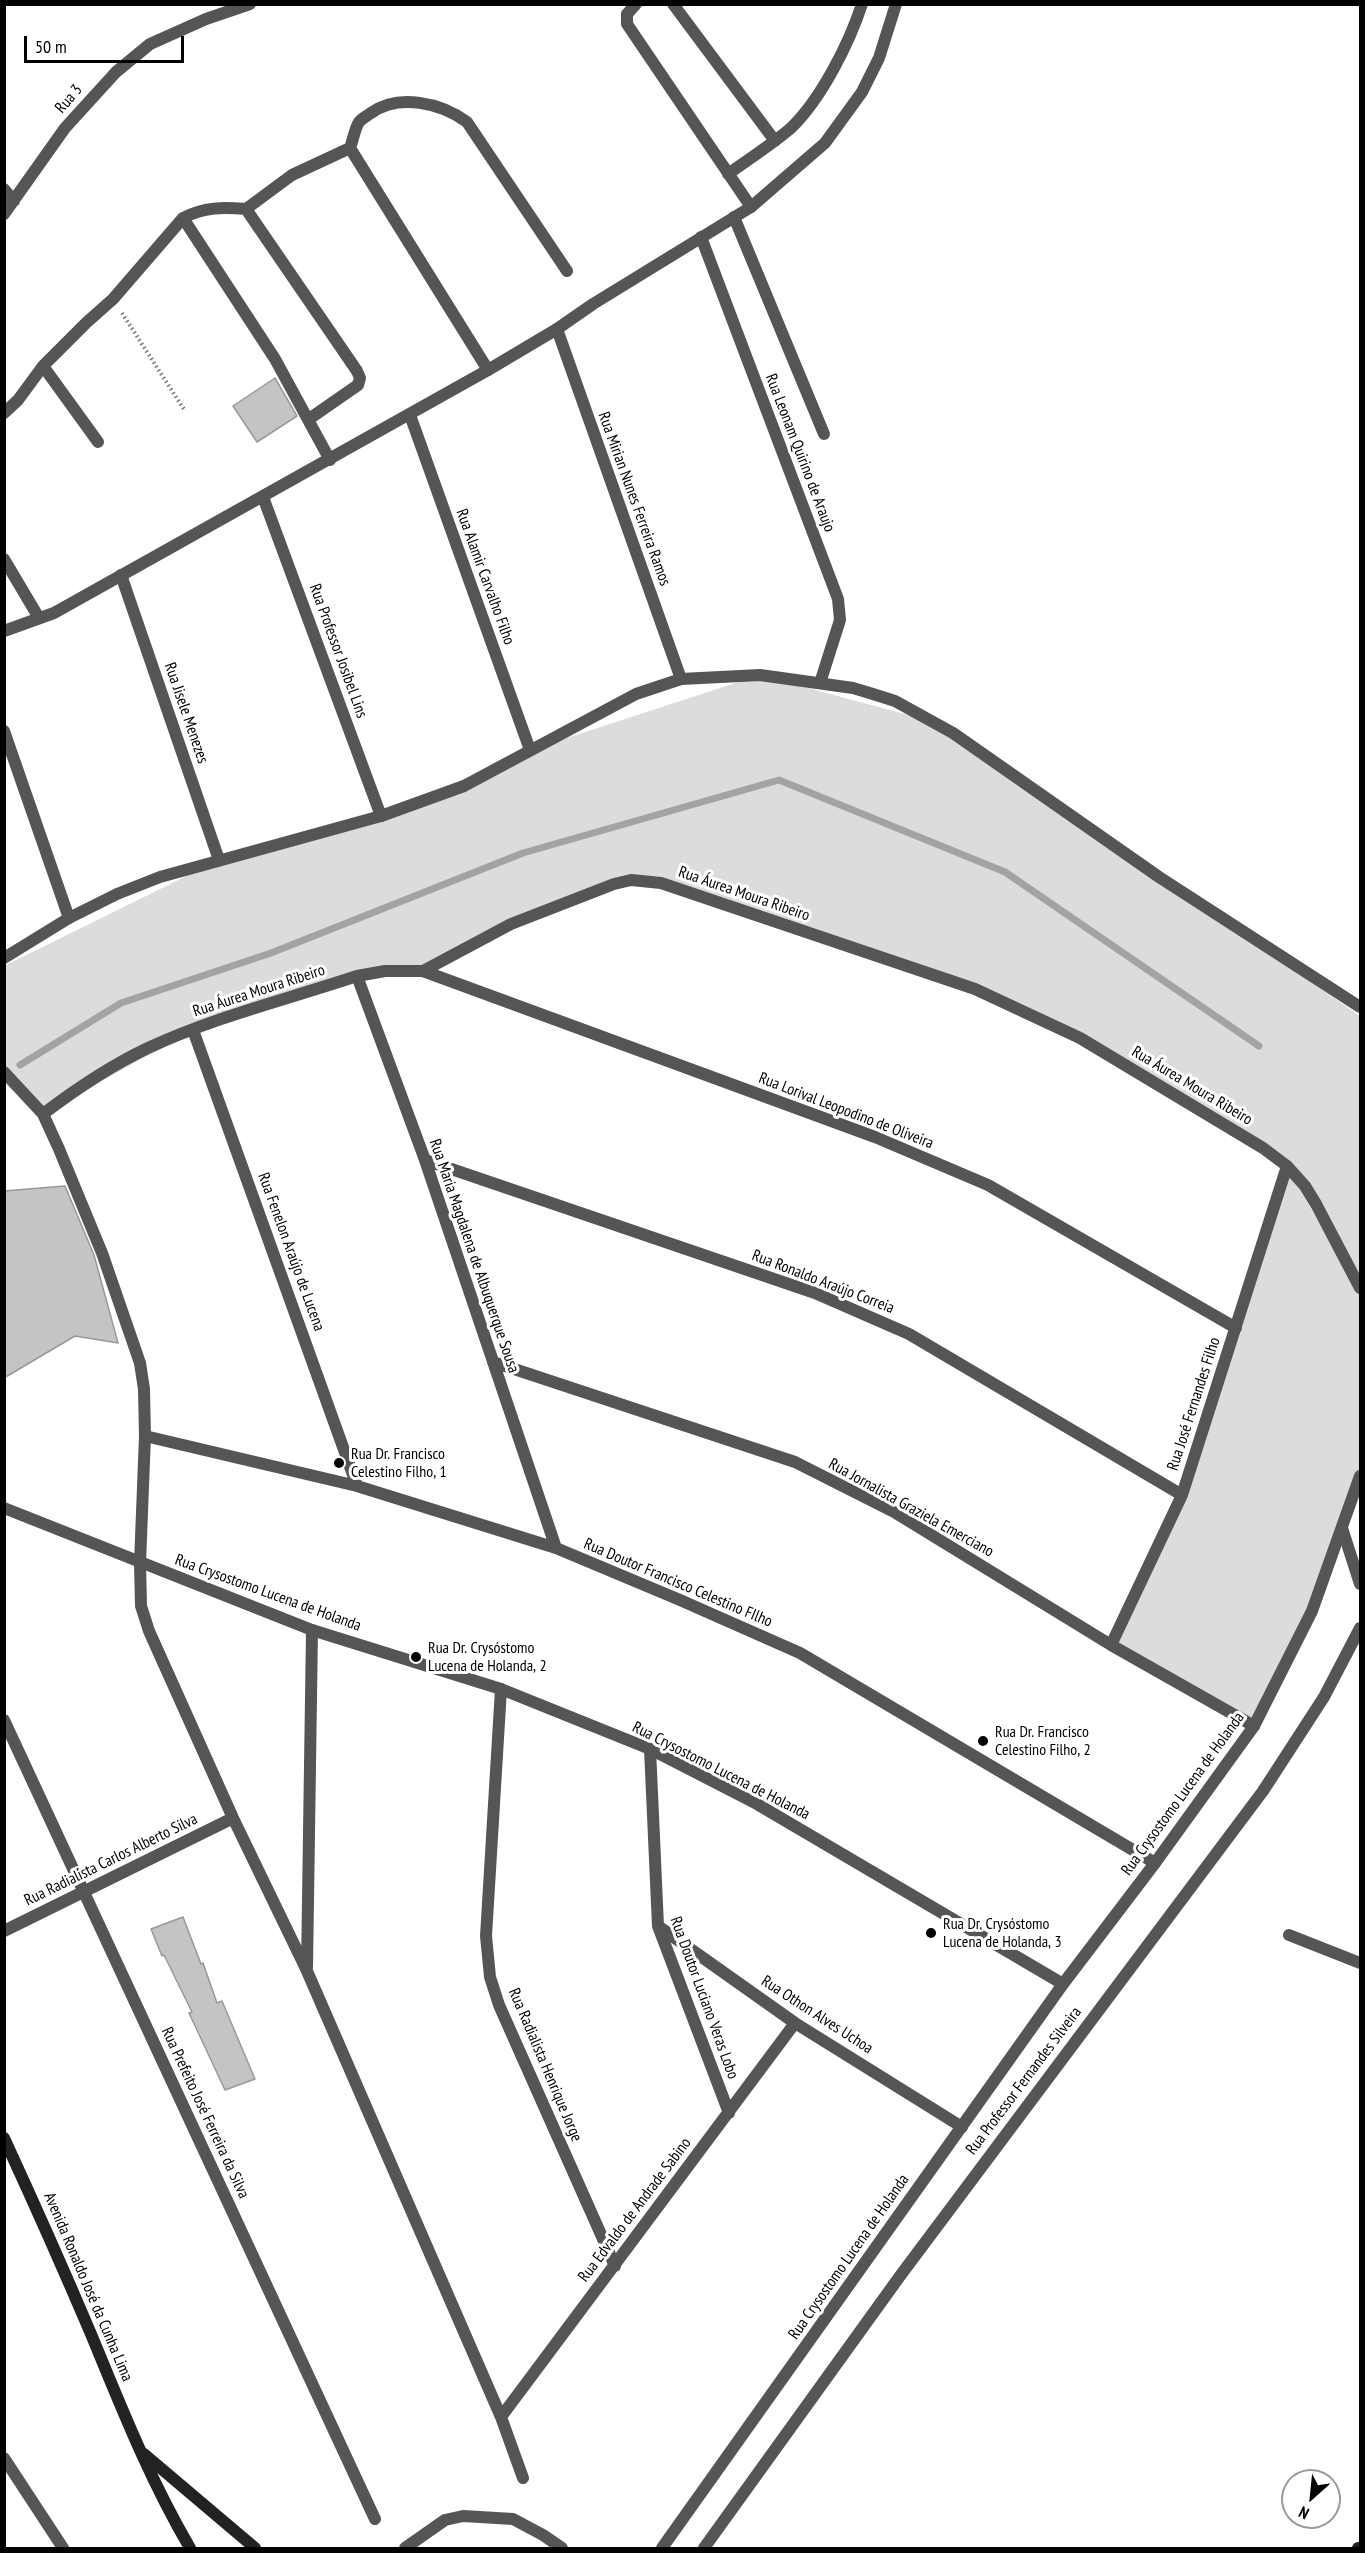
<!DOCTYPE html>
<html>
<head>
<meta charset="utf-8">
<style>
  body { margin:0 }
  #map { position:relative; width:1365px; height:2553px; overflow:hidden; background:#fff; font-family:"PT Sans Narrow",sans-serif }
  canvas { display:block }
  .frame { position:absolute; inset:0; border:6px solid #000; pointer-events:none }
  .north { position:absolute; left:1281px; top:2469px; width:60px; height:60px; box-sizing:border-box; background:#fff; border:2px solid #999; border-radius:50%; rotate:207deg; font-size:16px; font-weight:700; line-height:24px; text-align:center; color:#000 }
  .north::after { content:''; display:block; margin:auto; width:21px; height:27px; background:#000; clip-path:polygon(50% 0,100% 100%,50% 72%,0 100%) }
  .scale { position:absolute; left:24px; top:36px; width:160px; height:27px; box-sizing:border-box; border:3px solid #000; border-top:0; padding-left:8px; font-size:18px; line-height:21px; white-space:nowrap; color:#000; -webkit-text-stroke:4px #fff; paint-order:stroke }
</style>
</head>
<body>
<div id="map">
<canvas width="1365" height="2553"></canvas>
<div class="frame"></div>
<div class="north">N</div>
<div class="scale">50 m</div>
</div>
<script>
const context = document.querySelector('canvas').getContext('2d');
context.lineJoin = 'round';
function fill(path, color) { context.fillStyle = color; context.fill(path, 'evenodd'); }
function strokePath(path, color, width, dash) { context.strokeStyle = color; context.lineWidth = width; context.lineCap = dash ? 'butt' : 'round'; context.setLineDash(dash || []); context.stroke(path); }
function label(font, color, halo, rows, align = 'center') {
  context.font = font + ' "PT Sans Narrow",sans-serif'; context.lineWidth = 6; context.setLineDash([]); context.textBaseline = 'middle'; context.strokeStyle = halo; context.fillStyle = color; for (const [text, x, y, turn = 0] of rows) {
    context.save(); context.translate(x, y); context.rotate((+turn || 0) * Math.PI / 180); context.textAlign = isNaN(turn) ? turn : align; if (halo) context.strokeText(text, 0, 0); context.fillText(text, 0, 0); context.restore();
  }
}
fill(new Path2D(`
  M760,675L934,722L1360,1016V1288L1299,1187L1360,1295V1476L1324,1578L1254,1726L1111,1645L1182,1495L1285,1171L1263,1147L1080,1038L975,989L661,883L614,884L511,924L423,971L357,976L193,1030L43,1114L5,1072L4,966L219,860L381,816L530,750Z`), '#dcdcdc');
strokePath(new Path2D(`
  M20,1065L121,1003L271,953L523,853L779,780L1005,872L1259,1046`), '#a3a3a3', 7);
const building = new Path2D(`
  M275,378L297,416L257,442L233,406Z
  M65,1186L94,1255L118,1343L75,1336L4,1378V1191Z
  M183,1917L201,1964L203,1963L217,2003L222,2001L255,2079L225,2090L189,2013L192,2012L164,1955L162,1956L151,1929Z`);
fill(building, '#c4c4c4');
strokePath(building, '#999', 1.5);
strokePath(new Path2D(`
  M122,313L185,411`), '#777', 4, [1.5, 3]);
strokePath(new Path2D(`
  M734,217L824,434`), '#555', 12);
strokePath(new Path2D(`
  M636,4L627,14V24L751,207
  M673,4L775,141
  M350,148L488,370
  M728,174C749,159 771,145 791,128C821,99 849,44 862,4
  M4,189L14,201
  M246,209L357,371L360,378L358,385L309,419
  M4,214L65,128L116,72L150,44L206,19L250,4
  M183,218L275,359L330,460
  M701,237L838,599L840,620L820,683
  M557,329L681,679
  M43,366L98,442
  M4,413L18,400L43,366L86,323L113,299L183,218C204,207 223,207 246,209L292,175L350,148C353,140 355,128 359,122C362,118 367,116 371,113C399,93 441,103 467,122L567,271
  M410,415L530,750
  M263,497L381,816
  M4,559L39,618
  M121,575L219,860
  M4,731L69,918
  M423,971L875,1137L988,1185L1236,1328
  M357,976L425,1160L556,1548
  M193,1030L357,1486
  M4,1072L43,1114L59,1149L102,1253L140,1363L144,1389L145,1436L140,1563L141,1606L149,1631L233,1818L307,1971L501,2417L523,2478
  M43,1114C76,1089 110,1066 148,1048C214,1017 288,999 357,976L385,971H423L511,924L614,884L631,880L661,883L975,989L1080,1038L1263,1148L1287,1166L1305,1186L1316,1204L1360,1288
  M425,1160L815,1293L909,1334L1182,1495
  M493,1362L795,1462L894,1512L1111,1645L1254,1726
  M145,1436L357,1486L556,1548L680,1600L800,1653L1155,1863
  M1342,1528L1360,1584
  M1111,1645L1182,1495L1287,1166
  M501,1689L486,1936L490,1977L499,2005L615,2266
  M4,1720L375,2519
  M650,1749L658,1926L729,2113
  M658,1926L795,2023L962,2127
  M4,1931L233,1818
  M1289,1935L1360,1963
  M307,1968L312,1630
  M501,2417L795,2023
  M4,2458L63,2548
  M704,2548L900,2276L1263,1791L1324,1697L1360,1628`), '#555', 12);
strokePath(new Path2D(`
  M4,631L54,613L488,370L557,329L593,304L751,207L825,143L862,92L879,58L896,4
  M4,958L69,918L117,894L160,877L381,816L464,786L636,694L681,679L760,675L853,688L873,694L895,701L953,733L1159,877L1360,1007
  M4,1508L312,1630L501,1689L650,1749L757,1804L1063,1984
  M405,2548L445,2520L463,2516L513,2519L543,2535L562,2548
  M662,2548L1063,1984L1155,1863L1254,1726L1312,1611L1360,1476`), '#555', 12);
strokePath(new Path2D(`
  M4,2138C34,2203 63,2268 91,2334C121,2407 150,2480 190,2548
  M144,2454L255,2548
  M1358,2548H1360`), '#222', 12);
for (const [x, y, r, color] of [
  [339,1463,6,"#000"],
  [416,1657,6,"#000"],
  [983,1741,6,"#000"],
  [931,1933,6,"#000"]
]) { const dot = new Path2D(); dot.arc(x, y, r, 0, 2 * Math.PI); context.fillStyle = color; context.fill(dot); strokePath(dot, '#fff', 2); }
label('16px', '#000', '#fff', [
  ["Rua 3",69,99,-49],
  ["Rua Leonam Quirino de Araujo",800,453,69],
  ["Rua Mirian Nunes Ferreira Ramos",634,499,70],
  ["Rua Alamir Carvalho Filho",485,577,70],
  ["Rua Professor Josibel Lins",338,651,70],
  ["Rua Jisele Menezes",186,713,71],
  ["Rua Áurea Moura Ribeiro",744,894,19],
  ["Rua Áurea Moura Ribeiro",259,991,-18],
  ["Rua Áurea Moura Ribeiro",1192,1086,31],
  ["Rua Lorival Leopodino de Oliveira",846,1111,21],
  ["Rua Fenelon Araújo de Lucena",291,1252,70],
  ["Rua Maria Magdalena de Albuquerque Sousa",474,1256,71],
  ["Rua Ronaldo Araújo Correia",823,1282,21],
  ["Rua José Fernandes Filho",1194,1404,-72],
  ["Rua Jornalista Graziela Emerciano",911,1508,29],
  ["Rua Doutor Francisco Celestino FIlho",678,1583,23],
  ["Rua Crysostomo Lucena de Holanda",268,1593,20],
  ["Rua Crysostomo Lucena de Holanda",721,1771,27],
  ["Rua Crysostomo Lucena de Holanda",1183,1794,-54],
  ["Rua Radialista Carlos Alberto Silva",111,1860,-26],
  ["Rua Doutor Luciano Veras Lobo",704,1998,70],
  ["Rua Othon Alves Uchoa",817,2015,33],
  ["Rua Radialista Henrique Jorge",545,2065,67],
  ["Rua Professor Fernandes Silveira",1024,2081,-53],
  ["Rua Prefeito José Ferreira da Silva",205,2113,65],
  ["Rua Edvaldo de Andrade Sabino",635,2210,-53],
  ["Rua Crysostomo Lucena de Holanda",849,2257,-55],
  ["Avenida Ronaldo José da Cunha Lima",88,2287,67]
]);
label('16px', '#000', '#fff', [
  ["Rua Dr. Francisco",351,1454],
  ["Celestino Filho, 1",351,1472],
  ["Rua Dr. Crysóstomo",428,1648],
  ["Lucena de Holanda, 2",428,1666],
  ["Rua Dr. Francisco",995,1732],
  ["Celestino Filho, 2",995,1750],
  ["Rua Dr. Crysóstomo",943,1924],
  ["Lucena de Holanda, 3",943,1942]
], 'left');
</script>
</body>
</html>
